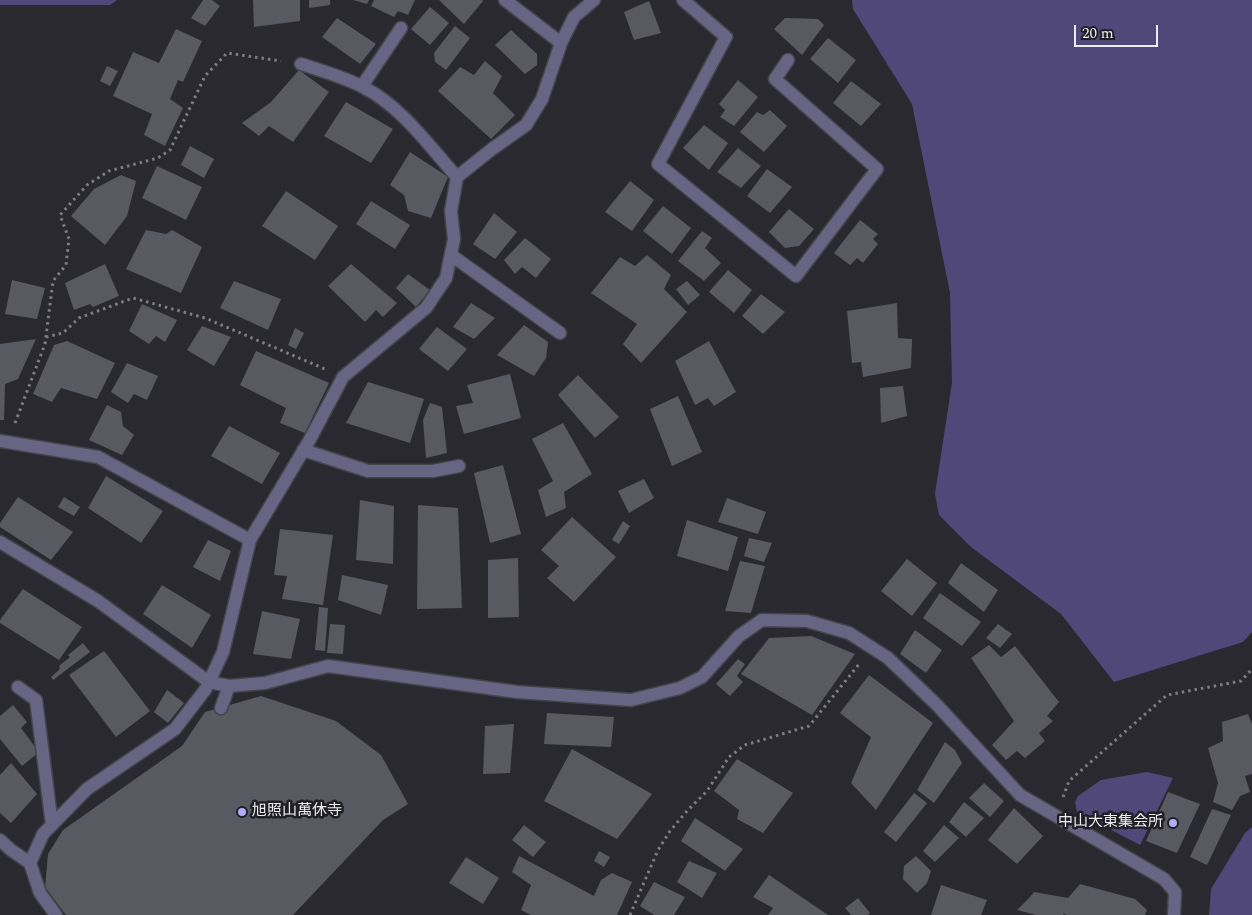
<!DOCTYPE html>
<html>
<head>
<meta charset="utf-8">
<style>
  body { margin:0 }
  #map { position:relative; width:1252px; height:915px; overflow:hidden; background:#2a2930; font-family:Spectral,serif }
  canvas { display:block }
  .scale { position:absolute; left:1074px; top:25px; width:84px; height:22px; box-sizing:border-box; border:2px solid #ebebf0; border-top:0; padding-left:6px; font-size:15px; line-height:18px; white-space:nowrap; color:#ebebf0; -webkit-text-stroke:4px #201f26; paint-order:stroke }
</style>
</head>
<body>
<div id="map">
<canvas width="1252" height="915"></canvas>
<div class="scale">20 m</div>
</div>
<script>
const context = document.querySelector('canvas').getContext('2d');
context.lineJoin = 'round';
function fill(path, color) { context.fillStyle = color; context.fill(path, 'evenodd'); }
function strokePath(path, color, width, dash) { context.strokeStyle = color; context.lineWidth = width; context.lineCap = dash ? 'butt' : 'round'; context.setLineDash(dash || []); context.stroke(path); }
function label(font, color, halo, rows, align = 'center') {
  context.font = font + ' Spectral,"Noto Sans JP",serif'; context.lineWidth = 5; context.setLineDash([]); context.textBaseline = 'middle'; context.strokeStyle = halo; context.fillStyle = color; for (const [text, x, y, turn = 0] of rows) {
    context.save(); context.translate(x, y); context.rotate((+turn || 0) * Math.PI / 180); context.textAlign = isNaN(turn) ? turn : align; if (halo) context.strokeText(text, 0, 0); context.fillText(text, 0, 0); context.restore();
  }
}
fill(new Path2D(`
  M0,0H117L110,5H0Z
  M852,0H1252V632L1243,642L1114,682L1061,614L971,547L939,515L935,494L952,383L950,293L912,104L853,9Z
  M1147,772L1173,778L1140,845L1077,812L1075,802L1078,796L1101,780Z
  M1252,827V915H1209L1211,889L1245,833Z`), '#51487a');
fill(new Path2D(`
  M203,0H212L220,6L205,26L191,18Z
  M253,0H300V21L254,27Z
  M309,0H330V5L309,8Z
  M353,0H369L367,4Z
  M374,0H415L408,15L398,11L394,17L371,6Z
  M439,0H482L483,1L464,24Z
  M649,1L661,33L634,40L624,12Z
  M430,7L449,23L430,45L411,29Z
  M337,18L376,44L360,64L322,37Z
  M785,18L818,19L824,25L802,55L774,29Z
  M455,26L470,38L446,70L435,62L434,53Z
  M176,29L202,41L183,82L178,80L170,99L183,108L165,146L144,135L152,114L113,96L133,52L159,63Z
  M511,30L537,54V65L525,74L495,45Z
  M828,38L856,60L838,83L810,59Z
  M485,61L502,76L493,93L515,115L491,139L438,91L460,67L474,75Z
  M107,66L118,71L110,86L100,81Z
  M299,70L329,92L293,142L269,126L259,136L242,123L271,102Z
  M738,80L758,97L734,126L720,117L725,110L719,104Z
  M851,81L881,104L861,126L833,103Z
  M346,102L393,129L371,163L324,136Z
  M770,110L787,126L764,152L740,132L757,112L763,115Z
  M704,125L728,143L709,170L683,148Z
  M190,146L214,159L204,178L181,165Z
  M738,148L761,166L741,188L717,172Z
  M410,152L448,177L431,218L408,211L404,195L390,185Z
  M157,166L202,187L186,220L142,198Z
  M767,169L792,187L770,213L747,196Z
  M121,175L136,181L127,216L105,245L71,216L94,189Z
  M630,181L654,200L632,231L605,212Z
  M286,191L338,226L315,260L262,226Z
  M371,201L410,225L395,249L356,224Z
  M663,206L691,228L672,254L643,231Z
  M789,209L814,229L799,246L785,248L769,232Z
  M494,213L517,232L495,259L473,244Z
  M860,220L878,234L873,239L878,244L863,263L857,258L850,265L834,253Z
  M146,230L166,234L172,230L202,247L181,293L126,269Z
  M702,231L712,238L705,248L721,263L704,281L678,261Z
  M525,238L551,259L536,278L522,267L515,274L504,260Z
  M647,255L671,275L664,289L687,312L641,363L623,344L637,324L591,293L620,257L635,266Z
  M105,264L119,296L93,307L90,304L74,310L65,283Z
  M351,264L397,303L383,317L376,310L365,322L328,286Z
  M728,270L752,290L734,313L709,292Z
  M408,274L430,290L416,307L396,288Z
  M12,280L45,288L37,319L5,314Z
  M234,281L281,299L268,330L220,308Z
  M687,281L700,295L688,305L676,289Z
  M761,294L785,312L763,334L742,316Z
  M471,303L495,318L474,339L453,327Z
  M897,303L898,338L912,339L911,368L863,377L861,362L852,363L847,311Z
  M142,304L177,320L165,342L156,336L149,344L129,331Z
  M524,325L548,342L546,358L534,376L497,355Z
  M202,326L231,337L214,366L187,350Z
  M437,327L467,349L448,371L419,349Z
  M295,328L304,333L296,349L288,345Z
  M36,339L18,379L5,384L4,420H0V344Z
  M67,341L115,363L97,399L61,388L52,402L33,394L54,345Z
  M709,341L736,392L714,406L708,398L695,405L675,361Z
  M256,351L329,383L305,433L280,423L286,408L240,385Z
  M127,363L158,376L147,400L134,394L128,403L111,392Z
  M510,374L521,418L464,434L456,406L473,403L467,385Z
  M578,375L619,417L595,438L558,395Z
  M368,382L424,399L410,443L346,423Z
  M903,386L907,416L881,423L880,388Z
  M678,396L702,452L672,466L650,409Z
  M430,403L442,407L447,453L426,458L423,420Z
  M107,405L121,412L123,426L134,435L122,455L89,440Z
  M563,423L592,474L564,492L566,508L546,517L538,490L553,481L532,439Z
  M229,426L280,453L262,484L211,456Z
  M503,465L521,534L490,543L474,473Z
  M106,476L163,511L141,543L88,508Z
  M644,479L654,498L629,513L618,491Z
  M18,497L73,532L51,560L0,527V523Z
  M64,497L80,507L74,516L58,507Z
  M727,498L766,512L758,534L718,522Z
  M360,500L394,506L393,564L356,560Z
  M418,505L458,508L462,608L417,609Z
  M572,517L616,557L574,602L547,578L559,566L541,550Z
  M687,520L738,537L728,571L677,556Z
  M623,521L630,526L619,544L612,540Z
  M280,529L333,535L323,605L282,599L287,576L274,575Z
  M749,538L772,543L764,562L744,556Z
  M208,540L231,551L220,581L193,567Z
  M518,558L519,617L488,618V560Z
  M907,559L937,583L912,616L881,591Z
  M740,561L765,566L751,613L725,611Z
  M961,563L998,590L984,612L948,583Z
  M342,575L388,585L381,615L338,600Z
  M162,585L211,615L192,648L143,614Z
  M23,589L82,627L59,660L0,623V620Z
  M940,593L981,622L962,646L923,618Z
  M319,607L328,608L325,651L315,650Z
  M262,611L300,619L291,659L253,654Z
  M330,624L345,625L343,654L327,653Z
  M998,624L1012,634L1000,648L986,638Z
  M915,630L942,650L926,673L900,654Z
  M811,636L855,654L812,715L741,674L769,638Z
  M83,643L90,652L53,680L51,677L60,669L59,666L70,657L68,655Z
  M989,645L1001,657L1015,646L1059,702L1047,716L1053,721L1039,733L1045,741L1025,758L1017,751L1006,760L992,745L1014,721L971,658Z
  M104,651L150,711L116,737L69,675Z
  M738,659L745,664L737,676L743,682L730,696L716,684Z
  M869,675L933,723L876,810L851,783L871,737L840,713Z
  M167,690L184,703L168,723L154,712Z
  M261,696L336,721L381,755L408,804L383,820L293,915H66L45,887L48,854L63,830L182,746L205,712Z
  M13,705L27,722L21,728L39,752L22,766L0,739V716Z
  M547,713L614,717L611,747L544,744Z
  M1248,714L1252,724V774L1245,776L1250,792L1240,796L1232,810L1213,802L1218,783L1208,748L1223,741L1222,722Z
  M514,724L510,773L483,774L485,726Z
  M945,742L955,750L962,763L934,803L917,790Z
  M572,749L652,794L617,839L544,801Z
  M737,759L793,793L763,833L737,819L739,810L714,791Z
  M11,763L37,794L11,823L0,813V775Z
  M984,783L1004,801L990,817L969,798Z
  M1168,792L1200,804L1177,853L1146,841Z
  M914,793L927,803L896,842L884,832Z
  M964,802L984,818L966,837L949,822Z
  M1014,808L1043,836L1017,864L988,840Z
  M1212,809L1231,815L1207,865L1190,857Z
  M695,818L743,849L725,871L681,841Z
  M524,825L546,842L533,857L512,840Z
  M944,825L959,838L935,862L923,851Z
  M599,851L610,857L604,867L594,861Z
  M519,856L594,896L601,880L612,873L632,882L617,915H531L521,910L531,885L512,872Z
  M916,856L931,871L927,883L917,893L903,879L904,866Z
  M466,857L499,878L483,904L449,883Z
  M689,861L717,873L702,898L677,882Z
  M769,875L828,915H768L773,908L753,897Z
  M654,882L685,897L674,915H654L640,906Z
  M1080,884L1135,899L1147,910L1145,915H1067L1064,914L1063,915H1036L1017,910L1030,897L1034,892L1068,898Z
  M941,885L987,900L981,915H931Z
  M858,898L870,913L868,915H851L845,908Z`), '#595961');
const minor = new Path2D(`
  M505,0L561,43
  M594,0L574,17L561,43L542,99L526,125L492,149L457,177L451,211L454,239L446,278L426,308L343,377L309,441L250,540L223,652L209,682L229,686L265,683L328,666L517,692L631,700L680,688L702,677L739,636L762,620L807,621L849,633L888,658L937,705L1020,795L1164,879L1175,892L1174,915
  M683,0L726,37L658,164L796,276L877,169L775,79L788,60
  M301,64C322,71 344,77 363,87C401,106 429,146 457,177
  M362,86L401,28
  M451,255L560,333
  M0,441L98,457L250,540
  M303,450L368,471H433L459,466
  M0,542L98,601L209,682L205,690L175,729L87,789L43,834L30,863L40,893L56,915
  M18,687L36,700L52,825
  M221,708L229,686
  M0,840L11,850L30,863`);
strokePath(minor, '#45444b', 15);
strokePath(new Path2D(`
  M46,337L63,333L79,318L133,298L205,318L325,369
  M15,423L45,344L53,281L66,265L69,239L60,215L87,185L109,171L158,158L170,150L205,76L227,53L281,61
  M1063,797L1069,781L1167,695L1241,681L1252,669
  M630,915L658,850L670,831L687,811L707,791L729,757L745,745L809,726L860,663`), '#7e7d83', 3, [2.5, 4]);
strokePath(minor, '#686484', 12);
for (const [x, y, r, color] of [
  [242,812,5,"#b7abf8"],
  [1173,823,5,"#b7abf8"]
]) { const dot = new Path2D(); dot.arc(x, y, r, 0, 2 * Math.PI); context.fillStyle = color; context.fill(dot); strokePath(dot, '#201f26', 2); }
label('15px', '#ebebf0', '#201f26', [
  ["旭照山萬休寺",252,812],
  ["中山大東集会所",1163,823,"right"]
], 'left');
</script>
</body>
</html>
